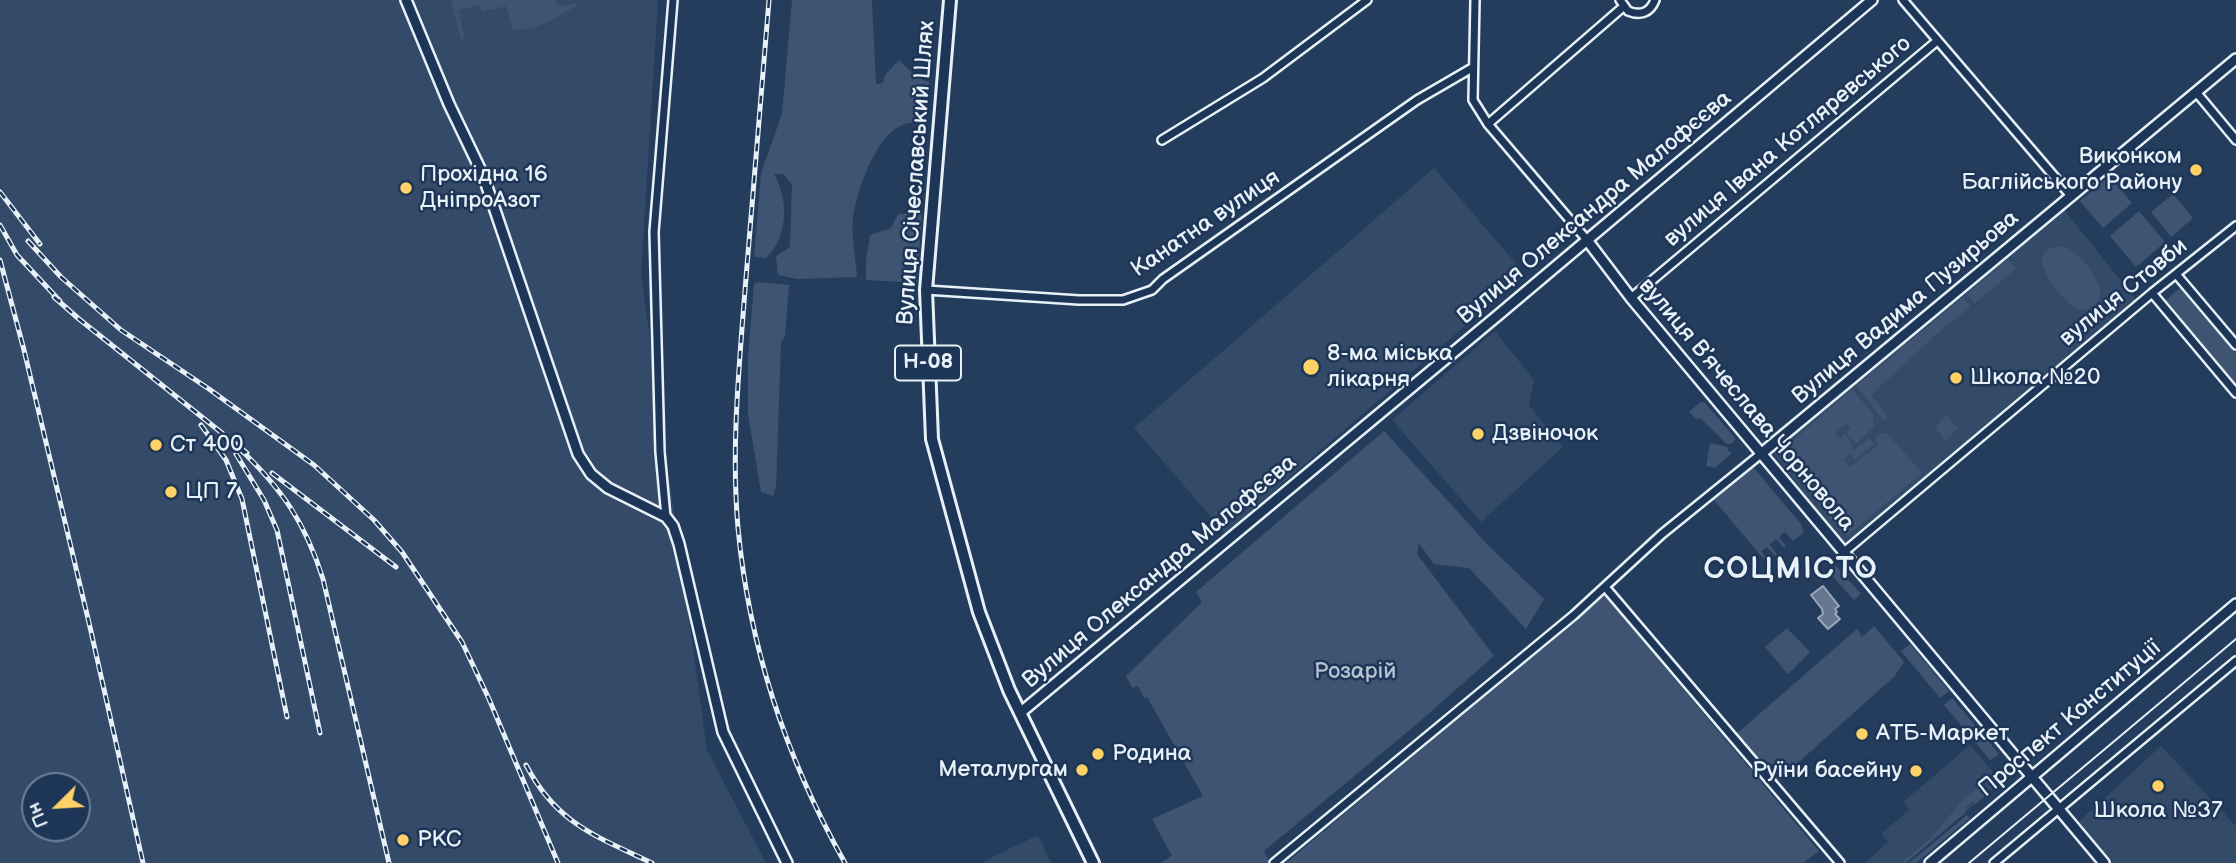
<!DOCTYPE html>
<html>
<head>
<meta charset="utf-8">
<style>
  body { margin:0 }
  #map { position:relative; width:2236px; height:863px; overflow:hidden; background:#253d5d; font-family:"Balsamiq Sans",sans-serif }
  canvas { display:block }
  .north { position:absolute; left:21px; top:772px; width:70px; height:70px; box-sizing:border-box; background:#1d3557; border:2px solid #6e8097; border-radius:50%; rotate:246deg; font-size:19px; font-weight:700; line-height:28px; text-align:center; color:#e8f1f8 }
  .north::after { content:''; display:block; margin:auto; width:24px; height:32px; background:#ffd166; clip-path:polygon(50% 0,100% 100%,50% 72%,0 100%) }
</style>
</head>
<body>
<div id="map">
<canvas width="2236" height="863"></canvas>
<div class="north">Пн</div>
</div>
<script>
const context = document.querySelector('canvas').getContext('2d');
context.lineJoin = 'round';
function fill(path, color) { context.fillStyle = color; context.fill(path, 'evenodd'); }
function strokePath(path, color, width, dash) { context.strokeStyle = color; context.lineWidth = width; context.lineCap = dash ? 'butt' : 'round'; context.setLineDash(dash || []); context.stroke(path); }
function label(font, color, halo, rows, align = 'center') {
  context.font = font + ' "Balsamiq Sans",sans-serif'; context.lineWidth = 5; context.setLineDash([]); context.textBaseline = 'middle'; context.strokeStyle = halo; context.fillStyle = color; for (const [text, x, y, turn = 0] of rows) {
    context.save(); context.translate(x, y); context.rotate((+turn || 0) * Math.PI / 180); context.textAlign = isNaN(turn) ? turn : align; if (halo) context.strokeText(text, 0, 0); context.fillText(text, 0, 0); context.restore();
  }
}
fill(new Path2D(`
  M0,0H658L641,274L707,750L766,863H0ZM35,786H77V828H35Z
  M1434,168L1525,274L1225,533L1134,428Z
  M2061,206L2142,307L1851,552L1770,449Z
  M1495,331L1534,380L1529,405L1563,447L1481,522L1392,420Z
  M1970,745L2000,780L1991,790L1906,863H1865L1888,842L1881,834L1909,810L1903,802Z
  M2161,746L2236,826V863H2108L2074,826Z
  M1038,835L1051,863H984V861Z`), '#334a68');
fill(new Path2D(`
  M451,0H556L557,6L581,3C558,16 540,31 513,29L506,6L482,12L480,5L459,10L464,35L462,44Z
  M792,0H872L876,84L883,83L885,75L899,60L916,77L929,82L927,122C917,122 909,122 900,126C875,138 857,191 853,217C851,235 856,258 857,277L797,279L778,275L776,256L790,247L792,184L783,174H774C789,200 788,237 766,258L754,257L761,173L782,114Z
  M2110,176L2132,203L2103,228L2080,201Z
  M2173,194L2193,218L2171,237L2151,212Z
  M2139,211L2165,242L2136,267L2110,236Z
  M922,213L917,283L866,280V261L870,235L891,228L898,214Z
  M2062,246C2078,250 2103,280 2100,297C2086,322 2069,304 2057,290C2045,275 2028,248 2062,246Z
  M2008,259L2016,269L1974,304L1967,294Z
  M759,282L789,285L785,336L781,343L776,487L773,496L761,492L748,414V357L754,284Z
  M2181,287L2236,353V386L2165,301Z
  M1963,297L1971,307L1941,330L1871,395L1888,417L1884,421L1856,386Z
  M1852,389L1873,414L1874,427L1856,444L1846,433L1851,429L1846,424L1835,433L1840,438L1845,434L1853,445V451L1869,438L1874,444L1855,460L1849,453L1843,459L1850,467L1878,445L1874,439L1880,434L1887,433L1922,473L1848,535L1842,533L1778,454Z
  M1701,402H1704L1736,439L1731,444H1727L1700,418L1696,419L1689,412Z
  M1947,415L1958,429L1945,441L1936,428L1937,424Z
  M1384,431L1489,546L1544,599L1526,629L1469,568L1434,564L1419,543L1417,554L1494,656L1418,723L1264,851L1269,861L1267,863H1160L1172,856L1152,819L1203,796L1147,697L1144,698L1138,686L1132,688L1126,676L1202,602L1196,592Z
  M1710,443L1727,447L1729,452L1732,453L1715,468L1706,466Z
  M1775,458L1845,541L1844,544L1774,462L1772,459Z
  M1753,467L1801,524L1804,533L1793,541L1785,532L1779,537L1786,546L1784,548L1776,539L1770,545L1777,554L1775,556L1767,547L1761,551L1769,561L1767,563L1714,500Z
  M1836,566L1861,594L1854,600L1829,572Z
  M1606,594L1641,639L1819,851L1803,863H1286Z
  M1874,626L1904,662L1894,677L1774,784L1734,736L1857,629L1862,637Z
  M1787,628L1810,652L1788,674L1765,647Z
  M1910,644L1949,691L1940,698L1901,651Z
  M1952,698L1999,754L1990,760L1944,705Z
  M1978,787L1985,796L1975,804L1972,801L1965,807L1966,812L1906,863H1901L1930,839L1962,801Z
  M1967,815L1970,818L1916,863H1909Z`), '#3e5472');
const water = new Path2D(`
  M1823,586L1839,606L1835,609L1837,612L1835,614L1840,619L1828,629L1818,618L1823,614L1822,609L1811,595Z`);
fill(water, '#657890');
strokePath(water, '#99a8ba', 2);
const minor = new Path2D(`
  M1475,0L1473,100L1488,124L1587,240
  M1620,0L1628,11C1640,16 1650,13 1655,0
  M1903,0L2071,196
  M2196,92L2236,140
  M1488,124L1623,7
  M1162,140L1263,78L1367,0
  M2176,274L2236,345
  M926,290L1079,300H1123L1152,290L1163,279L1417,100L1472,68
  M2152,293L2236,393
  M1631,298L1937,41
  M666,517L660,452L654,232L673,0
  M1844,552L2152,293L2236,226
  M1605,587L1840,863
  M1274,863L1574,615L1662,534L1762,453
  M1994,863L2236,661`);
const tertiary = new Path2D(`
  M406,0L449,104L483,175L578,454L591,474L608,488L666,517L673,526L679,544L723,732L787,863
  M1587,240L1631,298L2104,863
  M1762,453L2236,59
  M1020,713L1497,316L1872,0
  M1930,863L2236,604`);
const primary = new Path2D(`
  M950,0L926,290L932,439L979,612L1009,690L1093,863`);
strokePath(minor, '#e8f1f8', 12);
strokePath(tertiary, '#e8f1f8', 14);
strokePath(primary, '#e8f1f8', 16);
strokePath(minor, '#1d3557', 7);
strokePath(tertiary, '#1d3557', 9);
strokePath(primary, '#1d3557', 10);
strokePath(new Path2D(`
  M1969,863L2236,639`), '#e8f1f8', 2);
const rail = new Path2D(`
  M769,0C761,97 753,193 745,290C739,368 731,449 738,528C749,646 787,760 845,863
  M0,192L40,244
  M0,225L17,255L60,301
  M28,241L61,277L121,330L209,389L314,465L374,520L402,552L462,642L489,699L558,863
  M0,260L24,350L90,627L143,863
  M54,297L79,319L247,453
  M201,425L226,460L242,499L287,717
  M239,448C282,489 305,522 323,579L389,863
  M236,454L264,500L277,530L320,733
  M272,473L396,567
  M526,765C557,824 596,836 652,863`);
strokePath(rail, '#e8f1f8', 5);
strokePath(rail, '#1d3557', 2.5, [8]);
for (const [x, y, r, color] of [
  [2196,170,7,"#ffd166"],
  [406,188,7,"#ffd166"],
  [1311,367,9,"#ffd166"],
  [1956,378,7,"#ffd166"],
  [1478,434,7,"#ffd166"],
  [156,445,7,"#ffd166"],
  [171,492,7,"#ffd166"],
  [1862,734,7,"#ffd166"],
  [1098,754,7,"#ffd166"],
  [1082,770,7,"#ffd166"],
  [1916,771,7,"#ffd166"],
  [2158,786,7,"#ffd166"],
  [403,840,7,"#ffd166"]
]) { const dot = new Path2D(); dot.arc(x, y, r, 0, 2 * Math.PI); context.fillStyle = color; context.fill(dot); strokePath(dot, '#1d3557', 2.5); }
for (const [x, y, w] of [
  [928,363,66]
]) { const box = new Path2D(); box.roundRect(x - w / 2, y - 17.5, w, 35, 5); context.fillStyle = '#1d3557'; context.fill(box); strokePath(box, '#e8f1f8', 2); }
label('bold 21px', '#e8f1f8', null, [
  ["Н-08",928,363]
]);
label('23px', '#e8f1f8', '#1d3557', [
  ["вулиця Івана Котляревського",1788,142,-40],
  ["Вулиця Січеславський Шлях",917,173,-86],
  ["Вулиця Олександра Малофєєва",1595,208,-40],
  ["Канатна вулиця",1206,224,-34],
  ["вулиця Стовби",2124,293,-39],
  ["Вулиця Вадима Пузирьова",1906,308,-40],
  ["вулиця Вʼячеслава Чорновола",1746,405,50],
  ["Вулиця Олександра Малофєєва",1160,572,-40],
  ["Проспект Конституції",2070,719,-40]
]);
label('23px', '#e8f1f8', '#1d3557', [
  ["Виконком",2182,157,"right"],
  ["Баглійського Району",2182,183,"right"],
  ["Прохідна 16",420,175],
  ["ДніпроАзот",420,201],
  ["8-ма міська",1327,354],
  ["лікарня",1327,380],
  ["Школа №20",1970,378],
  ["Дзвіночок",1492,434],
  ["Ст 400",170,445],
  ["ЦП 7",185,492],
  ["АТБ-Маркет",1876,734],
  ["Родина",1112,754],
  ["Металургам",1068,770,"right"],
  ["Руїни басейну",1902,771,"right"],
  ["Школа №37",2158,811,"center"],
  ["РКС",417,840]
], 'left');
label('23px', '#b5c2d0', '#1d3557', [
  ["Розарій",1355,672]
]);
context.letterSpacing = '2px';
label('bold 30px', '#e8f1f8', '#1d3557', [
  ["СОЦМІСТО",1791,570]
]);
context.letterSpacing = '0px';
</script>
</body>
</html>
